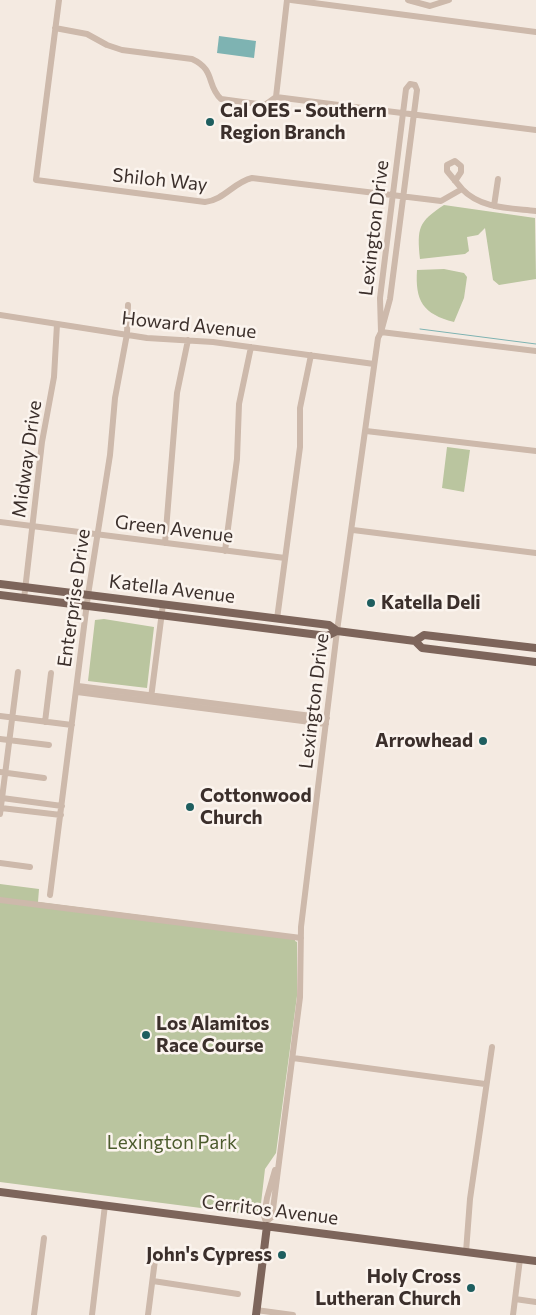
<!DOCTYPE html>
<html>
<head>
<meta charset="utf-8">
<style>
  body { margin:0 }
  canvas { display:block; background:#f4eae1 }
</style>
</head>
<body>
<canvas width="536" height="1315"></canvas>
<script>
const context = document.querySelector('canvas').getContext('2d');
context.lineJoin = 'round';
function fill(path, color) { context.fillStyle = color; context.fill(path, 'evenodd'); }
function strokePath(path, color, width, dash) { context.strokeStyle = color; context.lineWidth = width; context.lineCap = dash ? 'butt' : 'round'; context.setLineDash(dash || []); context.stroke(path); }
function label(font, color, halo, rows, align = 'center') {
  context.font = font + ' Commissioner,sans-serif'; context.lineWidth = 5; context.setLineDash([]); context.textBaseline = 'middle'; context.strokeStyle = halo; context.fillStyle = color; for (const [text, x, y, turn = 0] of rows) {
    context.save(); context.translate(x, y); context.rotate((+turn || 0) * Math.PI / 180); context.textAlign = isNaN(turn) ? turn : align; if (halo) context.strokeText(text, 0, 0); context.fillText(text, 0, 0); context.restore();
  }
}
fill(new Path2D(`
  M444,205L535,218L536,279L499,285L493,280L485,228L478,235L467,237L469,251L465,254L420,259C417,228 418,222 444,205Z
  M444,269L464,273L467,277L464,298L454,322C423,314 415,301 417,270Z
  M447,447L470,450L464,492L442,488Z
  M104,619L154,627L147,688L88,681L95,620Z
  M0,884L39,889L38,902L295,935V941L297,942V996L276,1153L265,1169L260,1212L255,1215L0,1182Z`), '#bac59f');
fill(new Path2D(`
  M219,36L256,41L254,58L217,53Z`), '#7eb3b2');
strokePath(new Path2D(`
  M420,329L536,344`), '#7eb3b2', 1);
strokePath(new Path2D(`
  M59,0L36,180L205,202C224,200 234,182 252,178L441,201L462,189C481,209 510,208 536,211
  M291,0L536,32
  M408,0L430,6L449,0
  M55,28L87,34L107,45L122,50L192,59C216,70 206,85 221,99L265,105L276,97L287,0
  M410,84L415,85L417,90L390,299L381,332L380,298L406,89Z
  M276,97L536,130
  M455,181L461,172V166L455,161L447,165V171L462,189
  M494,206L498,179
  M0,315L147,338L213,342L374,364
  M366,431L536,451
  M0,522L285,558
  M353,530L536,553
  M165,543L177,393L188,340
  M225,551L237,459L239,404L251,347
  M24,599L42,442L54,377L57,324
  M277,619L300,447V408L311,355
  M78,686L327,718
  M77,692L326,724
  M151,698L163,604
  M0,716L72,725
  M45,722L51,673
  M0,739L49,745
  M0,772L44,778
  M2,798L62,806
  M1,808L61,815
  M0,814L18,672
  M0,863L30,867
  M50,895L88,595L110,455L115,398L127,334L128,305
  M0,900L301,938
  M293,1058L485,1084
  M267,1221L272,1217L300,997L301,927L337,631L378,338L381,332L536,351
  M267,1225L264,1216L267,1198L275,1170
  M466,1252L470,1199L492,1047
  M153,1281L238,1294
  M515,1299L536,1302
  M256,1310L293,1315
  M34,1315L44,1238
  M92,1315L105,1205
  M148,1315L156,1252
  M513,1315L520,1259`), '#cdb9ab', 6);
strokePath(new Path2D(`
  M0,584L329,625L337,631L415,641L422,648L536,662
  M0,595L327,636L337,631
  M415,641L424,635L536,648
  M0,1192L536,1261
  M256,1315L267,1226`), '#7d655b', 8);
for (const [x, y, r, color] of [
  [210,122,5,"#1e5e5f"],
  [371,603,5,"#1e5e5f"],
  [483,741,5,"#1e5e5f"],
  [190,807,5,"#1e5e5f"],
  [146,1035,5,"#1e5e5f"],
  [282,1255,5,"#1e5e5f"],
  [471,1288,5,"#1e5e5f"]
]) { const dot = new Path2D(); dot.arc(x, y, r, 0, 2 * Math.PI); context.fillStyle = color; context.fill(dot); strokePath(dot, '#fbf4ee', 2); }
label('bold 19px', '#3b2f2b', '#fbf4ee', [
  ["Cal OES - Southern",220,111],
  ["Region Branch",220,133],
  ["Katella Deli",381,603],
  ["Arrowhead",473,741,"right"],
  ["Cottonwood",200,796],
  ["Church",200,818],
  ["Los Alamitos",156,1024],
  ["Race Course",156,1046],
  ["John's Cypress",272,1255,"right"],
  ["Holy Cross",461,1277,"right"],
  ["Lutheran Church",461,1299,"right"]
], 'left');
label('19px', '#3b2f2b', '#fbf4ee', [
  ["Shiloh Way",160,180,6],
  ["Lexington Drive",374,228,-83],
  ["Howard Avenue",189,325,6],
  ["Midway Drive",27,459,-82],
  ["Green Avenue",174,529,7],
  ["Katella Avenue",172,589,7],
  ["Enterprise Drive",74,598,-82],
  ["Lexington Drive",314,701,-83],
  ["Cerritos Avenue",270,1210,7]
]);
label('19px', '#4c5b2d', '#fbf4ee', [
  ["Lexington Park",172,1143]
]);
</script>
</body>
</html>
